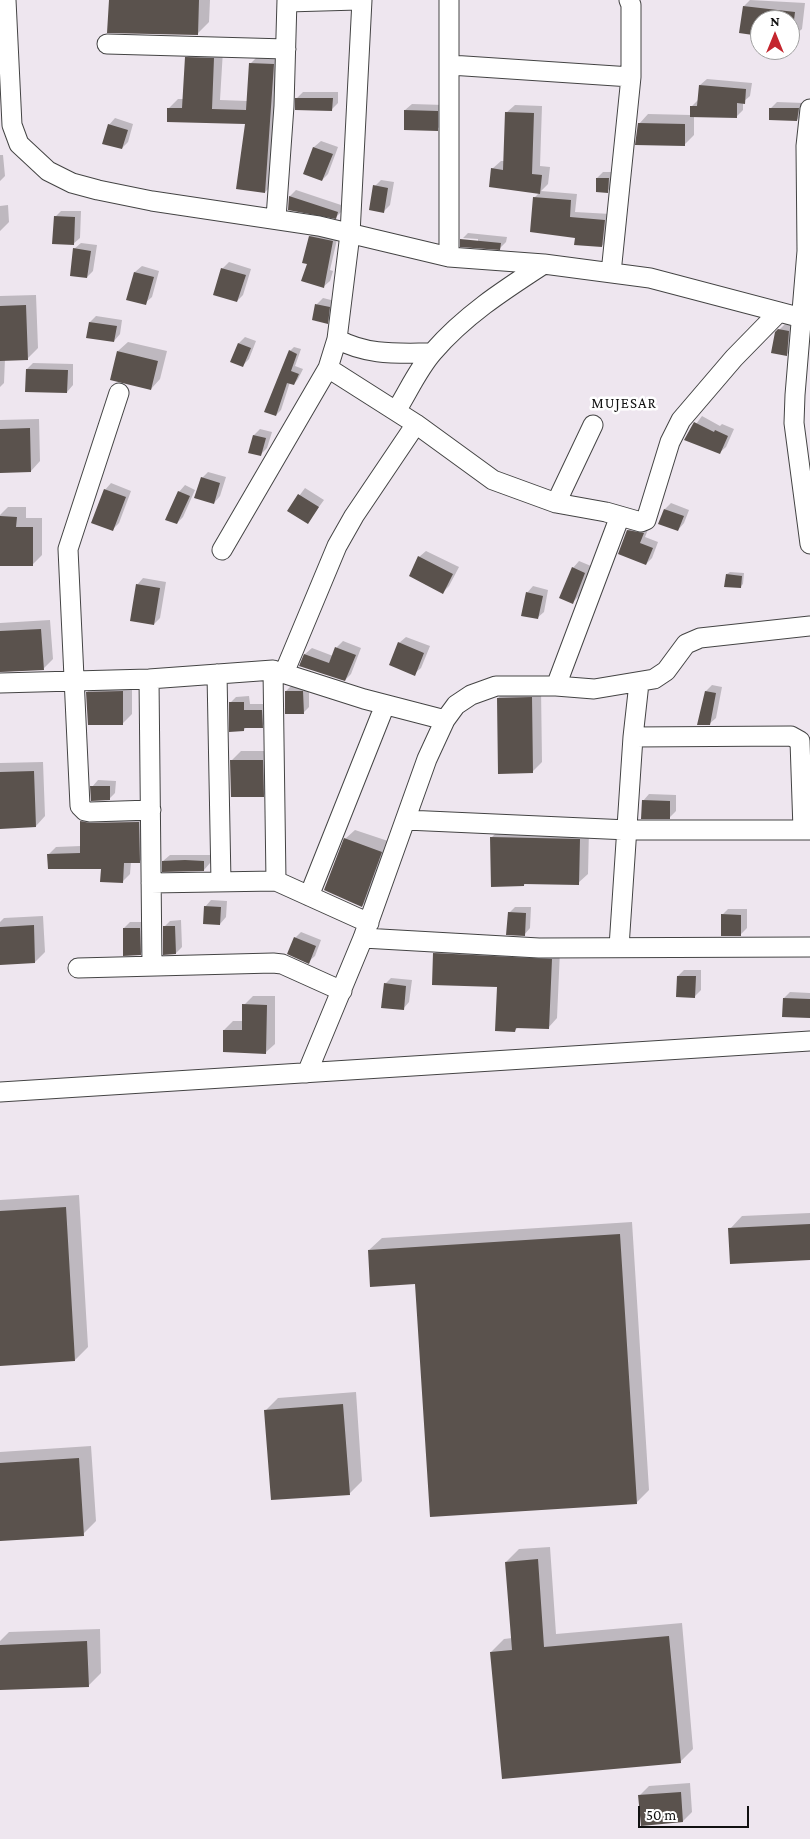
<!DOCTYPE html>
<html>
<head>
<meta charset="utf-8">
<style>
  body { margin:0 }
  #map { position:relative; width:810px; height:1839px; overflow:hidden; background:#fffdf5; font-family:"Crimson Pro",serif }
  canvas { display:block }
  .north { position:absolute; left:750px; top:10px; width:50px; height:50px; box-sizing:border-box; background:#fff; border:1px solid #a0a0a0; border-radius:50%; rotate:0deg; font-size:14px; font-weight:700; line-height:20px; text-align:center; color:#111 }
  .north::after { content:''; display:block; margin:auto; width:18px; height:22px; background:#c4262e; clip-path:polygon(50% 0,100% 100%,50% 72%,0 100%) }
  .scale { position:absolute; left:638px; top:1806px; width:111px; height:22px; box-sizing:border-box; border:2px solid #111; border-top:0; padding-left:6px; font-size:15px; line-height:18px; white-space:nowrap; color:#111; -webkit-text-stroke:4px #fff; paint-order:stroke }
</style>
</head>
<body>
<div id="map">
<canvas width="810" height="1839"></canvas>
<div class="north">N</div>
<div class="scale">50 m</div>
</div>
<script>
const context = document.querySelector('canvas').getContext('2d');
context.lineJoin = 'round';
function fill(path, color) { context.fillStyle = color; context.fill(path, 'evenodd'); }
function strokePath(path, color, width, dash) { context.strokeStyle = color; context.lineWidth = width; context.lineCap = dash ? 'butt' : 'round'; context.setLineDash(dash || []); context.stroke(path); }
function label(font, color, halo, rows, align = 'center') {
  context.font = font + ' "Crimson Pro",serif'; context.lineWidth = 5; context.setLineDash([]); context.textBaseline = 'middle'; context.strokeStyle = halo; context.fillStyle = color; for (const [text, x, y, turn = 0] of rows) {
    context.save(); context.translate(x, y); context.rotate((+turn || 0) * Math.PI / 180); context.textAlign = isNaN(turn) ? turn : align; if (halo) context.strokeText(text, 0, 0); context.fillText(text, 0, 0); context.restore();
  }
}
fill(new Path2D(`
  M0,0H810V1839H0ZM760,20H790V50H760Z`), '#eee6ef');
fill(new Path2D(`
  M110,0H210L209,22L197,34Z
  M750,0L805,3L802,29L790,39V20H760V35L744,6Z
  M195,49L223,50L220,100L248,101L251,63L260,54L282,55L274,183L265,192L247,123L169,108L178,99H184L186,58Z
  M707,79L752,83L750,96L743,102V110L736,117L694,116V135L684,145L639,124L648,114L691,115L692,106L698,100L700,85Z
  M303,92H338V103L332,109L297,98Z
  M777,102L804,103L803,113L797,120L770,109Z
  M412,104L444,105V123L437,129L405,110Z
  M515,105L542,106L540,166L550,167L548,184L541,191L577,194L575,212L611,214L608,239L602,246L576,237L534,198L539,193L492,169L501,161H505L506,113Z
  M115,118L133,124L128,142L122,148L109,125Z
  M321,141L338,147L328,174L322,180L305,173L314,147Z
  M0,155H3L5,176L0,181Z
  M603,172H615L614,185L607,191L597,178Z
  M381,180L394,182L390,205L384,211L375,186Z
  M296,190L344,206L342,211L336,217L289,209L290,196Z
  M8,205L9,222L0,231V206Z
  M61,211H81L80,238L73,244L55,217Z
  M316,230L338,235L330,270L333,271L330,281L323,287L309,264L310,236Z
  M468,233L507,237L506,242L500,248L478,241V239L463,238Z
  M81,243L97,245L93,271L87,277L74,249Z
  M229,262L251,269L243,295L237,301L222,269Z
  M142,266L159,271L152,297L145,303L128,299L135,272Z
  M36,295L38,348L27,359H5L4,383L0,387V296Z
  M323,298L335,301L333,316L327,322L313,319L317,304Z
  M96,316L122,320L120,334L114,341L88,337L90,322Z
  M786,323L795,325L793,348L787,354L776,333Z
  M245,337L256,341L249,359L243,365L239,343Z
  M128,342L167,351L160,379L151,389L118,351Z
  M294,347L301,349L295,366L303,369L298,379L294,384L290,382L281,410L276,415L290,351Z
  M33,363L73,364V385L67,392L27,369Z
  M702,416L720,426L722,424L734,429L726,447L719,453L685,439Z
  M39,419L40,461L31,471H0V420Z
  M260,429L272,432L267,448L261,454L250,452L254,435Z
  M208,472L226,477L220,496L214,503L202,478Z
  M111,483L131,491L119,523L113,529L105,490Z
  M185,485L195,490L183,517L177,523L179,492Z
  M305,488L324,500L307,523L288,511Z
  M671,503L689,510L684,523L678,530L665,509Z
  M8,507H26V518H42V555L33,564H0V515Z
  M634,524L649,527L645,537L658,542L652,558L646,564L628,530Z
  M426,551L459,567L449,586L443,592L419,557Z
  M579,561L591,566L579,596L572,603L573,568Z
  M730,572L744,573L743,584L740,587L727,574Z
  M143,578L166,582L160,618L154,624L137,585Z
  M533,586L548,590L544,612L537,618L527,593Z
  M50,620L53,659L43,669L0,672V623Z
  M406,637L430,646L421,668L414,674L399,643Z
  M343,641L361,648L351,674L345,680L301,666L305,654L312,648L333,656L337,647Z
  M132,682V714L122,724L87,692L97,683Z
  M292,685L309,686V707L303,713L286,691Z
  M712,685L722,687L716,718L709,724L706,691Z
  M508,688H541L542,762L532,772L498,698Z
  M249,696L250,704H268V720L262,726H247L244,730L230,703L236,697Z
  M241,751H272L273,786L263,796L231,761Z
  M43,762L45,816L36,826L0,827V763Z
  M98,780L116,781L115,793L109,799L92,787Z
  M649,794L676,795V811L669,818L643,801Z
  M89,814L146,815L147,854L139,862H131L130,874L123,881L102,868L49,854L56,847L81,846V821Z
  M501,828L589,830L588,874L578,883H526L524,885L491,838Z
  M355,830L391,842L371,896L362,906L345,839Z
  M170,855H210V863L204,870L163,861Z
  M211,900L227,901L226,917L220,924L205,907Z
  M515,907H531L530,928L524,935L509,913Z
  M728,909H747V928L740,935L722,915Z
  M43,916L45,952L35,962L0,964V922L4,918Z
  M181,920L182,947L176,953L164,927L170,921Z
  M130,922H146V948L140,954L124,928Z
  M301,932L321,940L315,956L308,962L295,938Z
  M443,945L560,950L557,1018L548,1028L519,1027L515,1030L498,986L434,954Z
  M684,970H701V990L695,996L678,976Z
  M391,978L412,980L409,1002L403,1009L385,984Z
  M790,992L810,993V1017L784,998Z
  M253,996H275V1044L266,1052L224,1030L233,1021H243L244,1005Z
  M79,1195L88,1347L75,1360L0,1365V1200Z
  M810,1213V1259L730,1229L742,1216Z
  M632,1222L649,1490L636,1503L417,1283L369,1250L382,1238Z
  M356,1392L362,1481L349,1494L266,1410L278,1398Z
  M91,1446L96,1521L83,1534L0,1540V1452Z
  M550,1547L556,1634L682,1623L693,1749L680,1762L491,1652L504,1639L512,1638L506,1562L519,1549Z
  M100,1629L101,1673L88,1686L0,1688V1641L9,1632Z
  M690,1783L692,1812L683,1821L639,1796L649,1786Z`), '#0003');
fill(new Path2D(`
  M109,0H199L198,35L107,33Z
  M743,6L795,12L794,20H760V36L739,33Z
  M185,57L214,58L212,109L246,110L249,63L274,64L265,193L236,189L245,124L167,122V108H182Z
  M699,85L746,89L745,104L737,103V118L690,117V106H697Z
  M295,98H333L332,111L295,110Z
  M769,108H799L797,121L769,120Z
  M404,110L438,111V131L404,130Z
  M505,112L534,113L532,174L542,175L540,194L489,187L491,168L503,170Z
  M638,123L685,124V146L635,145Z
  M108,124L128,130L122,149L102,144Z
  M313,147L333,154L322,181L303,174Z
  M596,178H609L608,193L596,192Z
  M373,185L388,188L384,213L369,210Z
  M289,196L338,212L336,219L288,210Z
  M533,197L571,200L570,217L605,220L602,247L574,245L575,238L530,232Z
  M54,216L75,217L74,245L52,244Z
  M309,236L333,241L324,288L301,281L307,264L302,263Z
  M460,239L501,243L500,250L460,247Z
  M73,248L91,251L87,278L70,276Z
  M221,268L246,275L237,302L213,295Z
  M134,272L154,277L146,305L126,300Z
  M315,304L330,307L328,324L312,320Z
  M26,305L28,360L0,361V306Z
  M89,322L117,326L114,342L86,338Z
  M778,329L789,331L787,356L771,353L775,332Z
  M238,343L251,348L243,367L230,362Z
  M289,350L297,354L291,371L299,374L294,385L287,383L276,416L264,412Z
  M117,351L158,361L151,390L110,380Z
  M26,369L68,370L67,393L25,392Z
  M694,422L714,432L715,430L728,436L720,454L684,440Z
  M30,428L31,472L0,473V429Z
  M253,435L266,438L261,456L248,453Z
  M201,477L220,483L214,504L194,498Z
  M104,489L126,497L113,531L91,523Z
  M178,491L190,496L177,524L165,520Z
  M298,494L319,507L308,524L287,511Z
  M664,509L684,516L678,531L658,524Z
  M0,516L17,517L16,527H33V566H0Z
  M627,530L644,533L640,543L653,548L646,565L618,554Z
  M418,556L453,574L443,594L409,576Z
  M572,567L585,573L573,604L559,598Z
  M726,574L742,576L741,588L724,587Z
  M136,584L160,588L154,625L130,621Z
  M526,592L543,596L538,619L521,616Z
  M41,629L44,670L0,672V631Z
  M398,642L424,653L415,676L389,665Z
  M335,647L356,655L345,681L299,666L304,654L329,663Z
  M123,691V725H88L86,692Z
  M285,691H303L304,714H285Z
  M705,691L716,693L710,725H697Z
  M532,697L533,773L498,774L497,698Z
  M229,702H244V710H262L263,728H244V731L229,732Z
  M230,760H263L264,797H231Z
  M34,771L36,827L0,829V772Z
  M90,786H110V800L91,801Z
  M642,800L670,801V819H641Z
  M80,821L90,823L139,822L140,863H124L123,883L100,882L101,869H48L47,854L80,853Z
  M490,837L580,839L579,885L524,884V886L491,887Z
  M344,838L382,852L362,907L324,890Z
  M185,860L204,861V871L162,872V861Z
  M204,906L221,907L220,925L203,924Z
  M508,912L526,913L525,936L506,935Z
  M721,914L741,915V936H721Z
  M34,925L35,963L0,965V927Z
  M163,926H175L176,954L163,955Z
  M123,928H140L141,955L123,956Z
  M294,937L316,946L309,964L287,954Z
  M433,953L552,959L549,1029L516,1028L515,1032L495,1031L497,987L432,985Z
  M677,976H696L695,998L676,997Z
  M384,983L406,986L404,1010L381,1008Z
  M783,998L810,999V1018L782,1017Z
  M242,1004L267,1005L266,1054L223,1052V1030H242Z
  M66,1207L75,1361L0,1366V1211Z
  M810,1224V1260L730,1264L728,1228Z
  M620,1234L637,1504L430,1517L415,1284L370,1287L368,1250Z
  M343,1404L350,1495L271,1500L264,1410Z
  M79,1458L84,1536L0,1541V1463Z
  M538,1559L544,1647L669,1636L681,1763L502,1779L490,1652L512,1650L505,1562Z
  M87,1641L89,1687L0,1690V1645Z
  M681,1792L683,1822L641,1826L638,1795Z`), '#5a524d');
const minor = new Path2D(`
  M6,0L12,125L19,144L48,171L72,183L98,190L152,201L319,226L449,257L544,264L650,278L810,320
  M287,2L358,0
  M107,44L286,49
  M450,65L631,77
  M810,109L806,146L807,251L795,395L794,423L810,544
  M276,218L284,106L287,0
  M449,257V0
  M611,273L631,77V5L629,0
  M337,339C368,356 399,353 432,353
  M328,368L416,424L493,480L556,503L606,512L641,522L646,520L670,442L681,420L734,358L779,312
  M119,393L68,549L80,806L85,811L90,812L151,810
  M396,411C408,392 418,369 433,352C465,315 504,290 544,264
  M556,503L593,425
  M222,550L328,368L337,339L350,234L362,0
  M284,673L337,546L354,516L416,424
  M217,674L221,882
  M149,679L152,966
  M0,683L149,679L273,670
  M556,686L620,516
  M633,737L791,736L800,741L803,830
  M406,820L628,830H810
  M276,881L273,670L364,699L445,720
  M151,883L276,881L369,923
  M309,896L385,705
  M363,938L539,948L810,947
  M619,947L633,737L639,683
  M78,968L273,963L282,964L342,991
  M307,1073L363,938L427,759L445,720L456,705L471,695L496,686H556L594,689L654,679L666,671L686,644L700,638L810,626
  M0,1092L810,1041`);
strokePath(minor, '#444', 21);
strokePath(minor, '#fff', 19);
context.letterSpacing = '1px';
label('15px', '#111', '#fff', [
  ["MUJESAR",624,403]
]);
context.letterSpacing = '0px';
</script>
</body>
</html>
